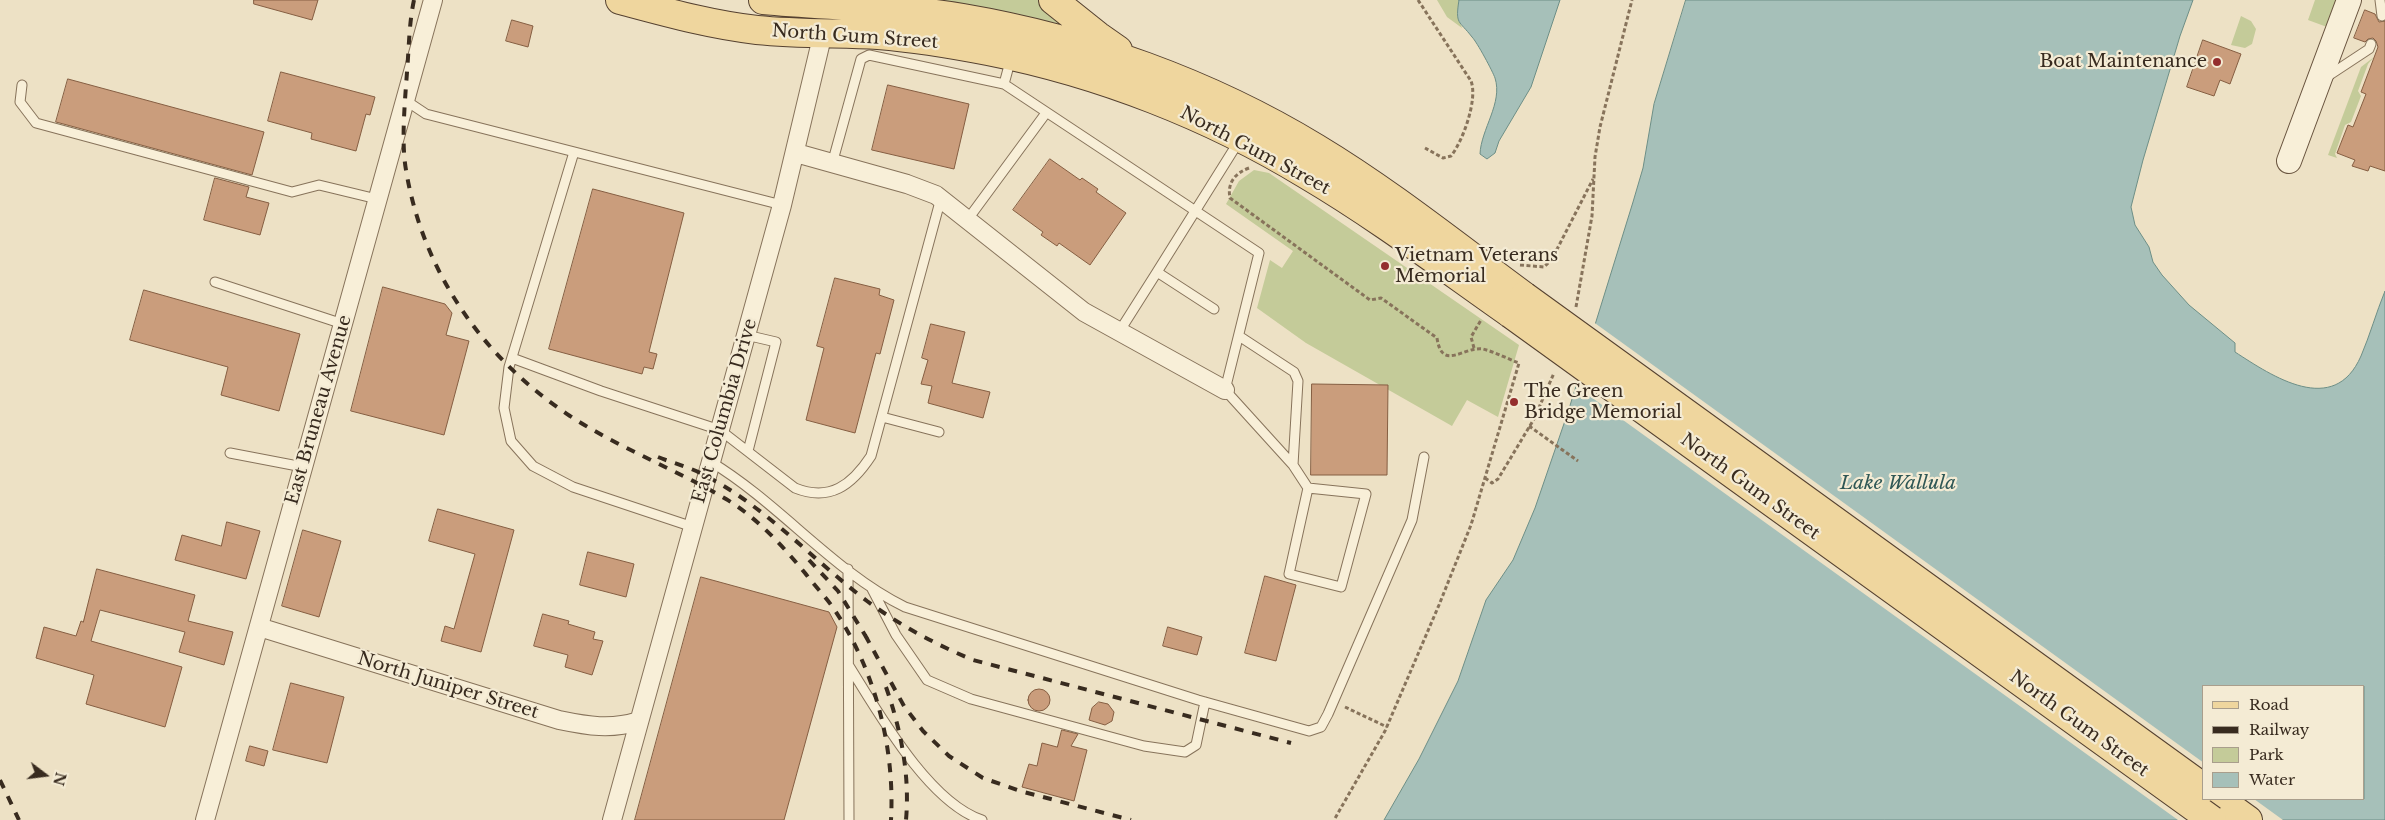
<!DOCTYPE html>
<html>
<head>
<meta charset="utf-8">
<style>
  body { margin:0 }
  #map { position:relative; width:2385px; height:820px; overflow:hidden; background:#ede1c5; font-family:"Libre Baskerville",serif }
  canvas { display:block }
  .legend { position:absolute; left:2202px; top:685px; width:162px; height:115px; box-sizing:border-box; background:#f4ebd4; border:1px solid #a99e8c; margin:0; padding:6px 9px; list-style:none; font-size:15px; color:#382b1f }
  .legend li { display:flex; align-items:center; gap:10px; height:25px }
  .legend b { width:25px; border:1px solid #a99e8c }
  .north { position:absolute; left:20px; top:750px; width:50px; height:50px; -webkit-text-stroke:4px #f4ebd4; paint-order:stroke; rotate:105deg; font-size:14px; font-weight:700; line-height:20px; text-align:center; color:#382b1f }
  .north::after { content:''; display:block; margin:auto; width:18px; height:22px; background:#382b1f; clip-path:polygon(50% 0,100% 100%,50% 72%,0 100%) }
</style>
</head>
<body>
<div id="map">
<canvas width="2385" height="820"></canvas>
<ul class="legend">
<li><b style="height:6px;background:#efd69e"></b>Road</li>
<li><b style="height:6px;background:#382b1f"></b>Railway</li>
<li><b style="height:14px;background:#c4cb99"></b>Park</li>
<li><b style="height:14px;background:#a6c0b9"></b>Water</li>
</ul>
<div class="north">N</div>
</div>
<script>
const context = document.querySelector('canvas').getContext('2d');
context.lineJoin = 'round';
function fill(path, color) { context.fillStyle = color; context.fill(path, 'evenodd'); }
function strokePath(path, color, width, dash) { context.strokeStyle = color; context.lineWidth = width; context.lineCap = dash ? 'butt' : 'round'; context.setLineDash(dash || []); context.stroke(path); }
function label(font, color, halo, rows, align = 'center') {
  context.font = font + ' "Libre Baskerville",serif'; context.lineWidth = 4.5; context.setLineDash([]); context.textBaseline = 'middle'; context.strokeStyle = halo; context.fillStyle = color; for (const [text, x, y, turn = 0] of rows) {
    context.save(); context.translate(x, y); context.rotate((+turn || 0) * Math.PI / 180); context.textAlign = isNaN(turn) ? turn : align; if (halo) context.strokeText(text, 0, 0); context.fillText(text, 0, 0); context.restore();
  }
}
fill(new Path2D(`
  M913,0H1043L1068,25L981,9Z
  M1437,0H1459L1457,15L1462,28L1447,17Z
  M2315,0H2337L2327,27L2308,20Z
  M2241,16L2251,21L2256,29L2252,44L2245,48L2231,45Z
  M2374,57L2368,64L2358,91L2361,96L2351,122L2345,125L2335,154L2337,158L2328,155L2361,67Z
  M1254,170L1269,173L1519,345L1498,417L1467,400L1452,426L1306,343L1257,308L1270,260L1282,268L1293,251L1226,204L1239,181Z`), '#c4cb99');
const water = new Path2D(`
  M1459,0H1560L1531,87L1499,141L1495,153L1487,159L1480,154C1481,129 1503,103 1495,78C1493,72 1477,42 1472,37C1459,20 1455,25 1459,0Z
  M1686,0H2193L2180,36L2143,160L2131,207L2135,225L2149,247L2153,262L2162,275L2189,305L2235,343V352C2272,376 2334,418 2361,356C2370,335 2376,313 2385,291V820H1384L1419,759L1458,681L1486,600L1513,560L1535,508L1568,412L1633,202L1643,168L1654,104ZM2204,686H2364V799H2204Z`);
fill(water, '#a6c0b9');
strokePath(water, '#6d8e86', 1);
fill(new Path2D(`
  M1592,321L2204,763V799H2254L2283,820H2178L1573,384Z`), '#ede1c5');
const building = new Path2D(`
  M254,0H318L312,20L254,4Z
  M2365,10L2375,14L2379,22L2385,21V171L2370,166L2368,171L2352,166L2355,160L2337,153L2348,125L2353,127L2366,94L2361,92L2378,47L2376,41L2373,38L2368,39L2365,42L2354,38Z
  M512,20L533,26L528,47L506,41Z
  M2203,40L2241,54L2230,84L2220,80L2214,96L2187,87Z
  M281,72L375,97L370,115L366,114L356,151L311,139L312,133L268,121Z
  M68,79L264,132L252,175L56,122Z
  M888,85L969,104L954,169L872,150Z
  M1050,159L1080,180L1082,178L1098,189L1096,192L1126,213L1090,265L1059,243L1057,246L1041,235L1043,232L1013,210Z
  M215,178L249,187L246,197L269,203L260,235L204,220Z
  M593,189L684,213L649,352L657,354L653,369L644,367L642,374L549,349Z
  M835,278L880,289L879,295L894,300L880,354L876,353L855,433L806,420L824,348L817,346Z
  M383,287L445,304L452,313L446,335L469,341L444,435L351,411Z
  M144,290L300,334L279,411L221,395L228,367L130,340Z
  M931,324L965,332L952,383L990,392L983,418L928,403L932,386L921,384L928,360L922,358Z
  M1312,384L1388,385L1387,475H1311Z
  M438,509L514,530L481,652L441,641L445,626L454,629L475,554L429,541Z
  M227,522L260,531L246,579L175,560L182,535L221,546Z
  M303,530L341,541L319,617L282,606Z
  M588,552L634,564L626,597L580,585Z
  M97,569L195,595L188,621L233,632L224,665L179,652L185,632L100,610L91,641L182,667L165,727L86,704L94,675L36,658L44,627L76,636L81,621L83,622Z
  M1265,576L1296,585L1276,661L1245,653Z
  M701,577L829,612L837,627L784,820H635Z
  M543,614L569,621L568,624L595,632L593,639L603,641L592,675L565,667L568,655L534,646Z
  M1168,627L1202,637L1197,655L1163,646Z
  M291,683L344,697L327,763L273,750Z
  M1028 700a11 11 0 1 1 22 0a11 11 0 1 1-22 0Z
  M1099,702L1108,704L1114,712L1112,721L1105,725L1089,720L1092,708Z
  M1062,730L1078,734L1071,746L1087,750L1074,801L1022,787L1029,764L1037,766L1042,743L1057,747Z
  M250,746L268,751L264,766L246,761Z`);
fill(building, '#ca9d7c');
strokePath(building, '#855e42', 1);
const lane = new Path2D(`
  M2380,0L2382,16
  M2325,78L2369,49L2371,44
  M1004,84L1011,58
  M22,85L20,102L36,123L292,192L319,185L377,199
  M405,100L426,114L782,205
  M574,152L509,367L504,408L511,441L533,466L573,487L693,527
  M832,164L861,59L869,55L1004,84L1259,253L1225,390L1293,465L1298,381L1294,372L1239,336
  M968,219L1046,113
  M215,282L343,324
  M1214,309L1157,272L1239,141
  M1119,332L1157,272
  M746,335L776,342L748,451
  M512,358L601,391L720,430L795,488C830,502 852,485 871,456L941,198
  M882,417L939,432
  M230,453L303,467
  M711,462C779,503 835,573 905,607L1198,700L1309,731L1321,727L1328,714L1412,520L1424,457
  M1293,465L1308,488L1366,494L1341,587L1289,574L1308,488
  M848,569L849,820
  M872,589L896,635L927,680L971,699L1144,746L1185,752L1196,745L1205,702
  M849,666C878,712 928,802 982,820`);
const street = new Path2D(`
  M796,153L907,184L936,195L1084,312L1225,390
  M259,627L559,720C588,726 611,730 639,721
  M205,820L433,0
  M612,820L782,205L823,33`);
const secondary = new Path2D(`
  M2289,161L2349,0`);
const primary = new Path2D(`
  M620,0C665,12 711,25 757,30C797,34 838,33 878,35C915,38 952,44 988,51C1100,73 1210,116 1307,175C1378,217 1444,267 1511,314
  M763,0C830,6 897,7 963,18C1086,39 1209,83 1316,148C1389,192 1456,246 1524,296
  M1053,0L1098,36L1118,50
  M2219,799L2248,820`);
strokePath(lane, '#87735b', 11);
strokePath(street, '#87735b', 20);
strokePath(secondary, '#69543f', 26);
strokePath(primary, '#554130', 30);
strokePath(new Path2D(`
  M1418,0L1471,81C1478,99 1463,141 1451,156L1443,158L1425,148
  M1249,168C1235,173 1227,183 1230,198L1370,300L1381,298L1437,338C1442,372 1464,346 1483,349C1495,352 1508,359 1519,363L1471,525L1439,605L1385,731L1334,820
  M1520,265L1544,267L1552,259L1593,179
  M1576,307L1592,216L1595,157L1600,127L1632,0
  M1474,348L1471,337L1481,320
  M1529,426L1578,461
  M1485,478L1492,483L1498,479L1534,419L1554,373
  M1345,707L1387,727`), '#87735b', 3, [4, 2.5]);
strokePath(lane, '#f8efd8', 9);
strokePath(street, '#f8efd8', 18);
strokePath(secondary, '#f8efd8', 24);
strokePath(primary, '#efd69e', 28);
strokePath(new Path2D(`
  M414,0C409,23 409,48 407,72C405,101 401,142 406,170C423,273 484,359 570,416C619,448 675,469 726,499C756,517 782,545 805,573C814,585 825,596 834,609C875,670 895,747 891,820
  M658,457C675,464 693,468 708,477C768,509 813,560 867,601C901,626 935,644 973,660L1291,743
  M809,560L838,591L868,640
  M865,635L904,706L923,731L949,756L983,778L1020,791L1131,820
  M886,687C901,730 910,775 906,820
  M0,780L19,820`), '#382b1f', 4, [9, 9]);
const primaryBridge = new Path2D(`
  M1524,296L2204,788
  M1511,314L2212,820`);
strokePath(primaryBridge, '#554130', 30, []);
strokePath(primaryBridge, '#efd69e', 28);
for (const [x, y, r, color] of [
  [2217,62,5,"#942e2d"],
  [1385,266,5,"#942e2d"],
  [1514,402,5,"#942e2d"]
]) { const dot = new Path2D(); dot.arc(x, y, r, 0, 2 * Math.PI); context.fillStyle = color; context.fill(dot); strokePath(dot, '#f4ebd4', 2); }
label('18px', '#382b1f', '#f4ebd4', [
  ["North Gum Street",855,37,4],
  ["North Gum Street",1255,151,28],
  ["East Bruneau Avenue",319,410,-74],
  ["East Columbia Drive",725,411,-74],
  ["North Gum Street",1750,487,36],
  ["North Juniper Street",448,686,17],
  ["North Gum Street",2079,724,36]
]);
label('18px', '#382b1f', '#f4ebd4', [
  ["Boat Maintenance",2207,62,"right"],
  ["Vietnam Veterans",1395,256],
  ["Memorial",1395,277],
  ["The Green",1524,392],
  ["Bridge Memorial",1524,413]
], 'left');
label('italic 19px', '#2f5755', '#f4ebd4', [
  ["Lake Wallula",1898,484]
]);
</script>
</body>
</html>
